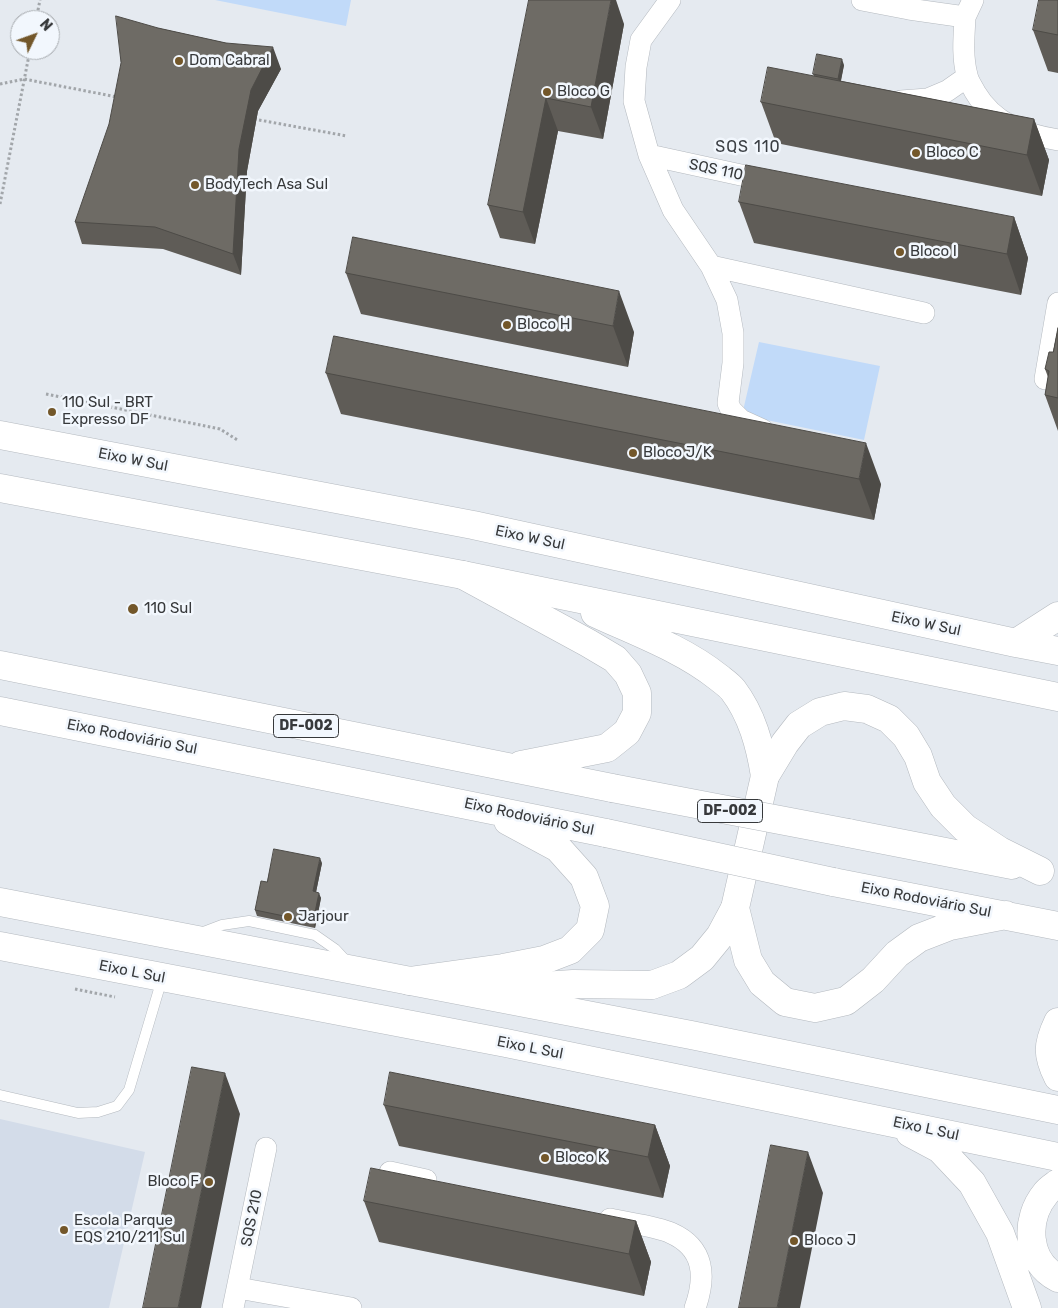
<!DOCTYPE html>
<html>
<head>
<meta charset="utf-8">
<style>
  body { margin:0 }
  #map { position:relative; width:1058px; height:1308px; overflow:hidden; background:#e5eaf0; font-family:Rubik,sans-serif }
  canvas { display:block }
  .north { position:absolute; left:10px; top:10px; width:50px; height:50px; box-sizing:border-box; background:#f2f7fd; border:1px solid #a7abaf; border-radius:50%; rotate:48deg; font-size:14px; font-weight:700; line-height:20px; text-align:center; color:#37393b }
  .north::after { content:''; display:block; margin:auto; width:18px; height:22px; background:#73572a; clip-path:polygon(50% 0,100% 100%,50% 72%,0 100%) }
</style>
</head>
<body>
<div id="map">
<canvas width="1058" height="1308"></canvas>
<div class="north">N</div>
</div>
<script>
const context = document.querySelector('canvas').getContext('2d');
context.lineJoin = 'round';
function fill(path, color) { context.fillStyle = color; context.fill(path, 'evenodd'); }
function strokePath(path, color, width, dash) { context.strokeStyle = color; context.lineWidth = width; context.lineCap = dash ? 'butt' : 'round'; context.setLineDash(dash || []); context.stroke(path); }
function label(font, color, halo, rows, align = 'center') {
  context.font = font + ' Rubik,sans-serif'; context.lineWidth = 5; context.setLineDash([]); context.textBaseline = 'middle'; context.strokeStyle = halo; context.fillStyle = color; for (const [text, x, y, turn = 0] of rows) {
    context.save(); context.translate(x, y); context.rotate((+turn || 0) * Math.PI / 180); context.textAlign = isNaN(turn) ? turn : align; if (halo) context.strokeText(text, 0, 0); context.fillText(text, 0, 0); context.restore();
  }
}
fill(new Path2D(`
  M0,1119L145,1152L109,1308H0Z`), '#d3dce9');
fill(new Path2D(`
  M215,0H351L346,26Z
  M759,342L880,366L864,440L742,415Z`), '#c1daf9');
const service = new Path2D(`
  M201,933L222,925L249,921L315,935L335,949L348,963
  M0,1095L78,1113L98,1112L117,1106L129,1090L162,979`);
const minor = new Path2D(`
  M670,0L641,40L636,67L634,101L649,155L673,210L711,266L727,300L733,333V363L728,403L731,410L741,420L763,430
  M862,0L909,9L965,17L973,0
  M965,17C964,37 962,56 967,75C968,81 972,86 975,92C994,124 1023,134 1058,140
  M901,101L928,99L947,91L967,77
  M649,155L773,182
  M711,266L924,313
  M1045,379L1058,303
  M390,1172L426,1180
  M610,1219C627,1223 656,1226 671,1233C705,1248 706,1277 695,1308
  M238,1288L351,1308
  M233,1308L266,1148`);
const primary = new Path2D(`
  M0,435L473,525L1016,643L1058,651
  M0,488L463,575L1058,697
  M595,613C636,632 683,649 718,677C723,681 729,685 733,690C752,715 760,745 765,776
  M1016,643L1058,616
  M0,902L691,1035L1058,1110
  M0,946L506,1043L1058,1157
  M499,991L527,987L573,984L652,985L679,975L702,958L720,936L735,908
  M1058,1022C1047,1045 1047,1055 1058,1077
  M910,1133L940,1149L972,1183L1000,1233L1027,1308
  M1058,1183C1054,1186 1049,1189 1046,1193C1024,1219 1026,1262 1058,1278`);
const trunk = new Path2D(`
  M463,575L588,643L615,659L628,674L637,693V713L627,732L607,748L521,765
  M0,665L612,788
  M0,711L606,833
  M848,833L1012,865
  M833,882L1058,926
  M1006,915L950,926L919,938L897,954L873,980L846,1001L815,1008L785,1002L762,983L748,960L735,908L765,776L785,743L799,725L820,712L844,706L867,709L889,719L906,736L918,756L927,782L943,806L965,828L1000,851L1040,871
  M409,981L503,968L544,960L570,950L590,930L595,906L584,877L558,848L508,821`);
strokePath(service, '#b4b9bf', 11);
strokePath(minor, '#b4b9bf', 22);
strokePath(primary, '#b4b9bf', 29);
strokePath(trunk, '#b4b9bf', 29);
strokePath(new Path2D(`
  M36,20L40,0
  M0,84L24,79L117,97
  M259,120L347,136
  M0,204L30,50
  M46,394L220,429L239,441
  M75,989L115,997`), '#a2a6aa', 3, [2.5, 2.5]);
strokePath(service, '#fff', 10);
strokePath(minor, '#fff', 21);
strokePath(primary, '#fff', 28);
strokePath(trunk, '#fff', 28);
const trunkBridge = new Path2D(`
  M612,788L848,833
  M606,833L833,882`);
strokePath(trunkBridge, '#b4b9bf', 29, []);
strokePath(trunkBridge, '#fff', 28);
fill(new Path2D(`
  M529,0L624,24L603,139L558,131L535,244L500,238L488,205Z
  M1058,0V73L1048,71L1033,30Z
  M158,28L226,43L281,69L258,111L247,171L241,275L163,249L82,244L75,222Z
  M844,65L841,81L1034,119L1049,160L1042,196L776,143L761,102L814,76L813,74Z
  M739,202L1014,217L1028,258L1021,295L754,243Z
  M353,237L634,332L628,367L361,314L346,273Z
  M1058,328V431L1045,395L1048,377L1045,369L1053,352Z
  M334,336L881,484L874,520L341,414L326,373Z
  M322,863L316,892L321,898L315,928L257,916L255,910L267,882Z
  M384,1105L655,1125L670,1166L663,1198L399,1146Z
  M364,1201L636,1221L651,1262L644,1296L379,1242Z`), '#5f5c57');
fill(new Path2D(`
  M611,0H616L624,24L603,139L591,107Z
  M273,47L281,69L258,111L247,171L241,275L233,254L239,149L251,90Z
  M842,59L844,65L840,84L838,79Z
  M546,98L558,131L535,244L523,212Z
  M1034,119L1049,160L1042,196L1027,155Z
  M1014,217L1028,258L1021,295L1007,254Z
  M619,291L634,332L628,367L613,326Z
  M866,443L881,484L874,520L859,479Z
  M320,858L322,863L315,897L313,891Z
  M319,893L321,898L315,928L313,922Z
  M225,1073L240,1114L201,1308H178Z
  M655,1125L670,1166L663,1198L648,1157Z
  M808,1152L823,1193L800,1308H777Z
  M636,1221L651,1262L644,1296L629,1254Z`), '#4d4b47');
const building = new Path2D(`
  M529,0H611L591,107L546,98L523,212L488,205Z
  M1039,0H1058V35L1033,30Z
  M116,16L158,28L226,43L273,47L251,90L239,149L233,254L155,227L75,222L109,124L121,63Z
  M817,54L842,59L838,79L813,74Z
  M768,67L1034,119L1027,155L761,102Z
  M746,165L1014,217L1007,254L739,202Z
  M353,237L619,291L613,326L346,273Z
  M1058,328V398L1045,395L1049,371L1045,369L1049,352H1053Z
  M334,336L866,443L859,479L326,373Z
  M274,849L320,858L313,891L319,893L313,922L255,910L261,881L267,882Z
  M192,1067L225,1073L178,1308H143Z
  M390,1072L655,1125L648,1157L384,1105Z
  M771,1145L808,1152L777,1308H739Z
  M371,1168L636,1221L629,1254L364,1201Z`);
fill(building, '#6e6b65');
strokePath(building, '#4d4b47', 1);
for (const [x, y, r, color] of [
  [179,61,5,"#73572a"],
  [547,92,5,"#73572a"],
  [916,153,5,"#73572a"],
  [195,185,5,"#73572a"],
  [900,252,5,"#73572a"],
  [507,325,5,"#73572a"],
  [52,412,5,"#73572a"],
  [633,453,5,"#73572a"],
  [133,609,6,"#73572a"],
  [288,917,5,"#73572a"],
  [545,1158,5,"#73572a"],
  [209,1182,5,"#73572a"],
  [64,1230,5,"#73572a"],
  [794,1241,5,"#73572a"]
]) { const dot = new Path2D(); dot.arc(x, y, r, 0, 2 * Math.PI); context.fillStyle = color; context.fill(dot); strokePath(dot, '#f2f7fd', 2); }
for (const [x, y, w] of [
  [306,726,65],
  [730,811,65]
]) { const box = new Path2D(); box.roundRect(x - w / 2, y - 11.5, w, 23, 4); context.fillStyle = '#f2f7fd'; context.fill(box); strokePath(box, '#37393b', 1); }
label('bold 14px', '#37393b', null, [
  ["DF-002",306,726],
  ["DF-002",730,811]
]);
label('15px', '#37393b', '#f2f7fd', [
  ["Dom Cabral",189,61],
  ["Bloco G",557,92],
  ["Bloco C",926,153],
  ["BodyTech Asa Sul",205,185],
  ["Bloco I",910,252],
  ["Bloco H",517,325],
  ["110 Sul - BRT",62,403],
  ["Expresso DF",62,420],
  ["Bloco J/K",643,453],
  ["110 Sul",144,609],
  ["Jarjour",298,917],
  ["Bloco K",555,1158],
  ["Bloco F",199,1182,"right"],
  ["Escola Parque",74,1221],
  ["EQS 210/211 Sul",74,1238],
  ["Bloco J",804,1241]
], 'left');
label('15px', '#37393b', '#f2f7fd', [
  ["SQS 110",716,170,12],
  ["Eixo W Sul",133,460,11],
  ["Eixo W Sul",530,538,12],
  ["Eixo W Sul",926,624,12],
  ["Eixo Rodoviário Sul",132,737,11],
  ["Eixo Rodoviário Sul",529,817,12],
  ["Eixo Rodoviário Sul",926,900,11],
  ["Eixo L Sul",132,972,11],
  ["Eixo L Sul",530,1048,11],
  ["Eixo L Sul",926,1129,12],
  ["SQS 210",252,1218,-79]
]);
context.letterSpacing = '1px';
label('16px', '#3b3f44', '#f2f7fd', [
  ["SQS 110",748,147]
]);
context.letterSpacing = '0px';
</script>
</body>
</html>
